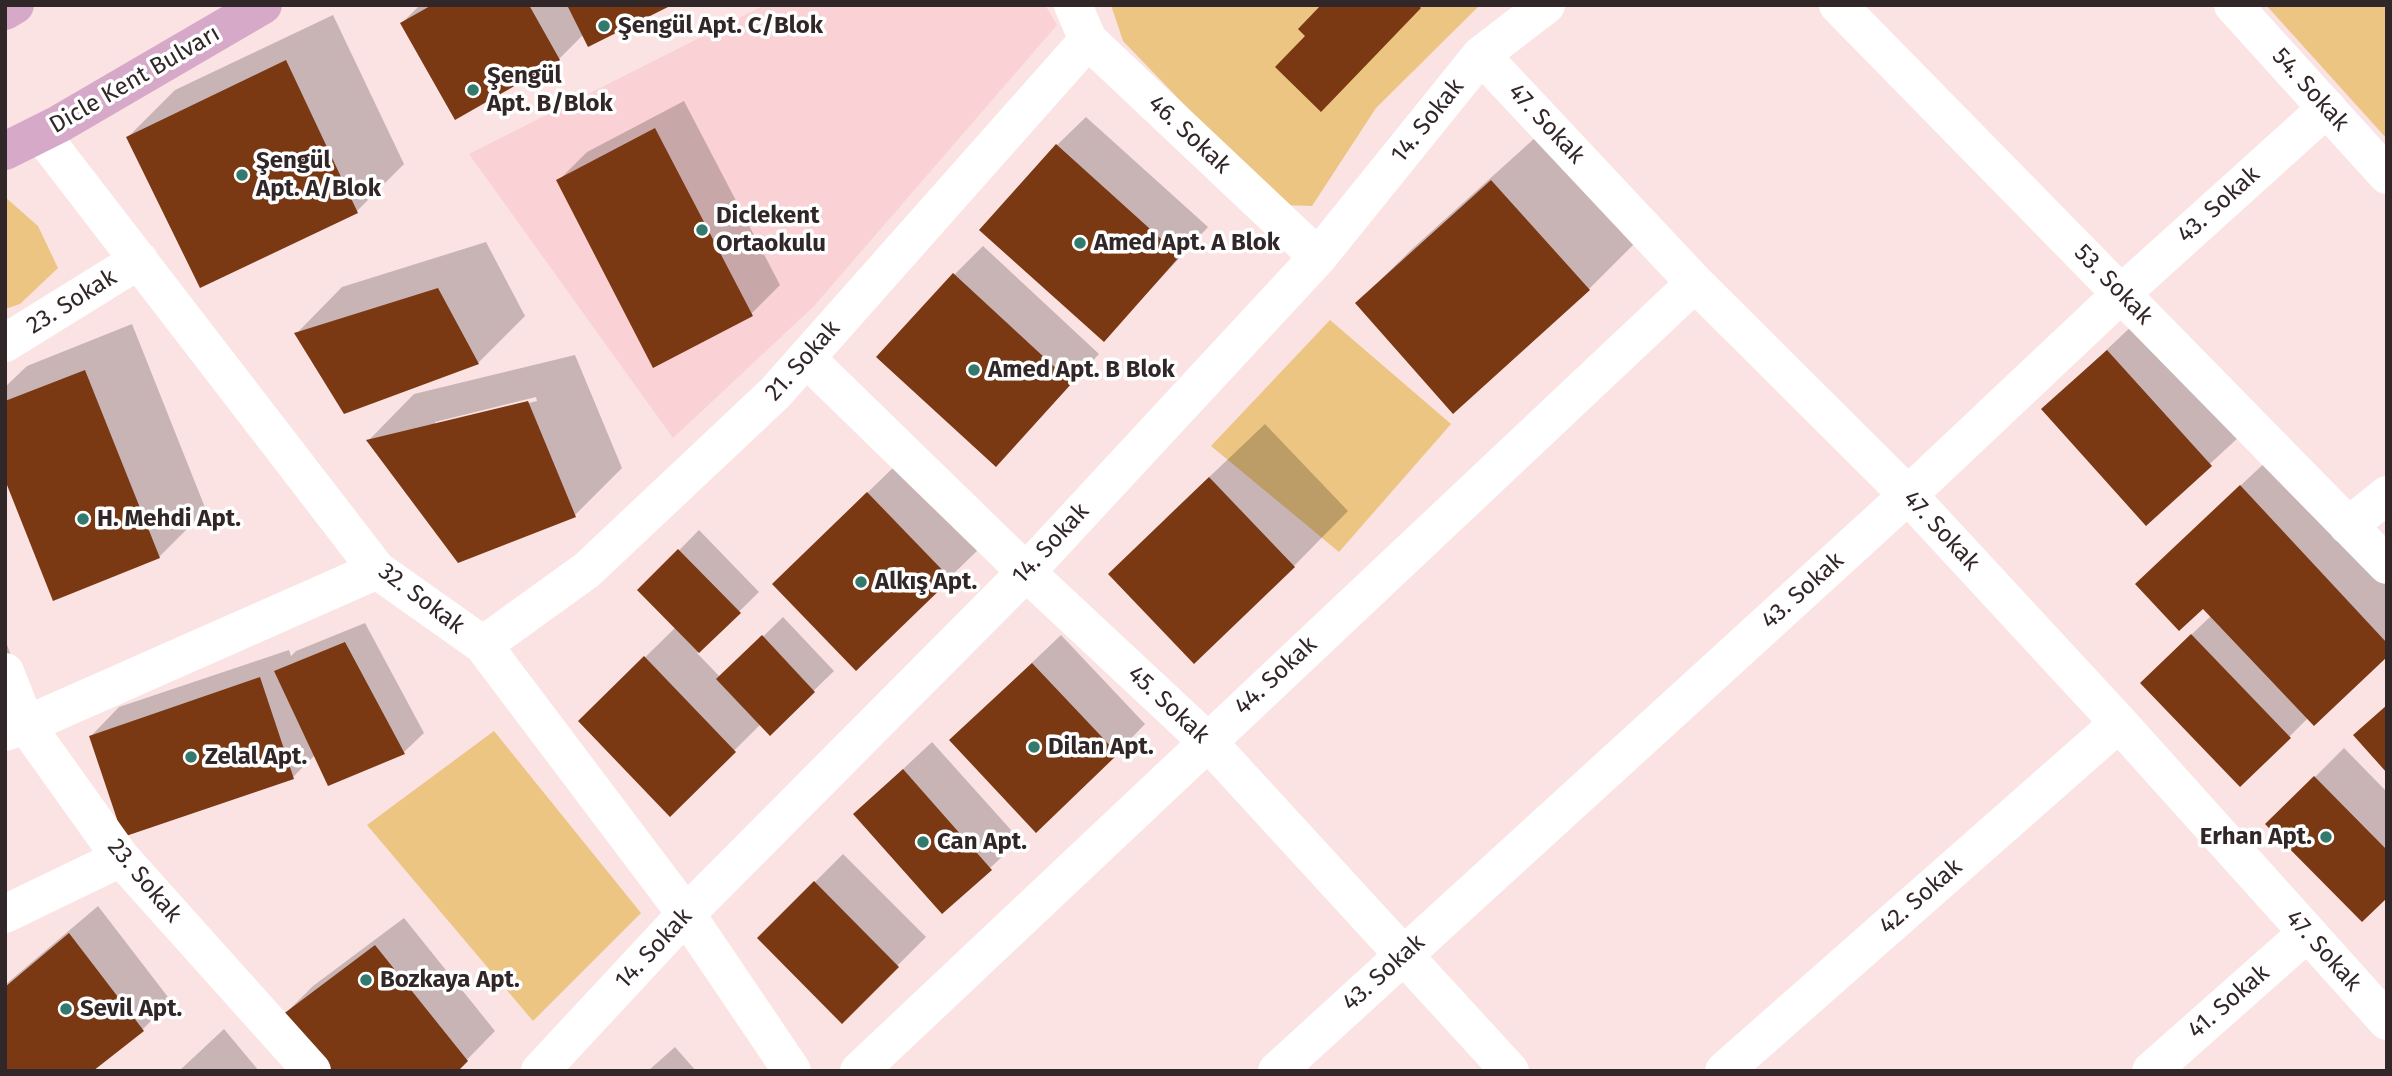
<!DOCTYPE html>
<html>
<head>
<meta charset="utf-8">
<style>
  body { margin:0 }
  #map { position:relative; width:2392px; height:1076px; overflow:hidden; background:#fbe2e3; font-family:"Fira Sans",sans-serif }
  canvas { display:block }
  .frame { position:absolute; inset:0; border:7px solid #322728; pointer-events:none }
</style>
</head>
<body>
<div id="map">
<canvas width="2392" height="1076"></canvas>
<div class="frame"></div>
</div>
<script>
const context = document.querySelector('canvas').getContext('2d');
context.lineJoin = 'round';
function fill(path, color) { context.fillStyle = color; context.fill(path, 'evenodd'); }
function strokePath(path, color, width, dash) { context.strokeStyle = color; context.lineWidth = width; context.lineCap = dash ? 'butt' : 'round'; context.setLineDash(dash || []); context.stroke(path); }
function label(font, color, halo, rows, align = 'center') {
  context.font = font + ' "Fira Sans",sans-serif'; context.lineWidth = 7; context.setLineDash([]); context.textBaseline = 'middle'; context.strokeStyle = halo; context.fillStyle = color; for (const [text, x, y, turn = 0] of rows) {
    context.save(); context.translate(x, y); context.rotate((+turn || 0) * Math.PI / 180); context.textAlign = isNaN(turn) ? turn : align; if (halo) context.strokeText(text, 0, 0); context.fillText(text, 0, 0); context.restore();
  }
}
fill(new Path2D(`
  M765,5H1045L1057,25L814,306L673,438L469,154Z`), '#fad1d4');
fill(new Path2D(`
  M1111,5H1480L1376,108L1312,206L1281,205L1123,41Z
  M2266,5H2387V139Z
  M5,197L38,226L58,268L20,304L5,309Z
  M1330,320L1451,424L1339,552L1211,446Z
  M494,731L641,913L533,1021L367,825Z`), '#ecc583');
fill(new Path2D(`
  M420,5H668L584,34L559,59L402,23Z
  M333,15L404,164L357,211L201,286L128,137L175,90Z
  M684,101L780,285L751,314L558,181L587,152Z
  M1086,117L1208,227L1104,340L1057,145Z
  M1547,127L1644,234L1589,289L1357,303L1412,249Z
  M486,242L525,316L478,363L344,412L296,334L342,287Z
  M983,246L1099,354L996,465L954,275Z
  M2136,322L2240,436L2146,523L2044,409Z
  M132,324L206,510L159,557L5,475V387L27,366Z
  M575,355L622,468L575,515L368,441L414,394ZM536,397L537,401L435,426V422Z
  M1265,424L1348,511L1294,566L1165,519Z
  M2270,458L2387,584V654L2308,718L2289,737L2171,654L2212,615L2166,555Z
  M897,464L979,549L856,668L803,555Z
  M699,530L759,592L697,653L721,678L783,617L834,671L770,733L761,724L670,814L580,721L676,627L640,590Z
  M365,623L424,733L404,752L329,784L315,755L293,777L91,736L119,707L289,650L291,656L296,651Z
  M1061,635L1145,724L1117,753L980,712Z
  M5,639L22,687L5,703Z
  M932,742L1020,840L943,912L855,814Z
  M2344,748L2387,792V895L2268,824Z
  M843,854L926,937L842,1021L759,938Z
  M98,906L171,1001L143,1029L91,1071H5V985Z
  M404,918L495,1031L456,1071L284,1015L313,986Z
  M224,1029L259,1071H179Z
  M675,1047L696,1071H648Z`), '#0003');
fill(new Path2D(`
  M432,5H529L560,60L455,120L400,23Z
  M567,5H672L588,47Z
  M1321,5H1418L1421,8L1321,112L1275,67L1305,36L1298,29Z
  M286,60L358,213L200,288L126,137Z
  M655,128L753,316L653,368L556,180Z
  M1056,144L1180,256L1104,342L979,230Z
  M1491,180L1590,290L1453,414L1355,303Z
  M953,273L1072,383L996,467L876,357Z
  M438,288L479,364L344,414L294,333Z
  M2107,350L2212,466L2146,526L2041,409Z
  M85,370L160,558L53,601L5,480V401Z
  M528,401L576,517L458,563L366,440Z
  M1209,477L1295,567L1194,664L1108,574Z
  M2240,485L2387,643V657L2314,726L2203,609L2179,631L2135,584Z
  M867,492L951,579L856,671L772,584Z
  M678,549L741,613L699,653L637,590Z
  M2191,634L2291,738L2240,787L2140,683Z
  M762,635L815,692L770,736L716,679Z
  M345,642L405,754L328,786L274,671Z
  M644,656L736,752L670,817L578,721Z
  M1032,663L1118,754L1036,833L949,740Z
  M260,677L294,779L123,837L89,736Z
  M2387,705V773L2353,735Z
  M903,769L992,870L942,914L853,814Z
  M2314,776L2387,850V898L2362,922L2265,824Z
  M814,881L899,967L842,1024L757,938Z
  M69,933L144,1031L93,1071H5V987Z
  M375,945L468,1061L458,1071H331L282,1015Z`), '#7b3913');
strokePath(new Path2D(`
  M1073,5L1088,40L1318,257
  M1838,5L2387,565
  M2233,5L2387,175
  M1481,55L1695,283L1908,495L2119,723L2387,1021
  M41,134L377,570L483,645L686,914L792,1071
  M5,343L139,260
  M806,358L1026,572L1207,741L1510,1071
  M2348,526L2387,495
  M483,645L587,570L775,393L1088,40
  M5,672L26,725L121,858L312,1071
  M5,732L26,725L377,570
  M5,914L121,858
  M540,1071L686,914L1026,572L1318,257L1481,55L1546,5
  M859,1071L1695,283
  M1277,1071L1908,495L2121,294L2327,108
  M1724,1071L2119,723
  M2151,1071L2307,933`), '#fff', 38);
strokePath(new Path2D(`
  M5,11L15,5
  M5,151L59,124L263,5`), '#d7a9c9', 38);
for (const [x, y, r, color] of [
  [604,26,7,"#34796d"],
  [473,90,7,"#34796d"],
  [242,175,7,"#34796d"],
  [702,230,7,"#34796d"],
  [1080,243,7,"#34796d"],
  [974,370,7,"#34796d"],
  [83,519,7,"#34796d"],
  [861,582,7,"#34796d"],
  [1034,747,7,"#34796d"],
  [191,757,7,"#34796d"],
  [2326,837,7,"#34796d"],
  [923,842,7,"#34796d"],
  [366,980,7,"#34796d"],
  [66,1009,7,"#34796d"]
]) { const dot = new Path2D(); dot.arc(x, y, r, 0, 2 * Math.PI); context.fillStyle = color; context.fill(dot); strokePath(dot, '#fff', 2.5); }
label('bold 24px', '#322728', '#fff', [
  ["Şengül Apt. C/Blok",618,26],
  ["Şengül",487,76],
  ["Apt. B/Blok",487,104],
  ["Şengül",256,161],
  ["Apt. A/Blok",256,189],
  ["Diclekent",716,216],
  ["Ortaokulu",716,244],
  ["Amed Apt. A Blok",1094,243],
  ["Amed Apt. B Blok",988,370],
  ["H. Mehdi Apt.",97,519],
  ["Alkış Apt.",875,582],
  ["Dilan Apt.",1048,747],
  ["Zelal Apt.",205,757],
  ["Erhan Apt.",2312,837,"right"],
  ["Can Apt.",937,842],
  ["Bozkaya Apt.",380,980],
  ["Sevil Apt.",80,1009]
], 'left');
label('24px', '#322728', '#fff', [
  ["Dicle Kent Bulvarı",135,80,-30],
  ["54. Sokak",2310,90,48],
  ["14. Sokak",1428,121,-51],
  ["47. Sokak",1546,124,47],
  ["46. Sokak",1189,135,43],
  ["43. Sokak",2219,205,-42],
  ["53. Sokak",2113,285,46],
  ["23. Sokak",72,302,-32],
  ["21. Sokak",803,361,-48],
  ["47. Sokak",1941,531,47],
  ["14. Sokak",1051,544,-47],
  ["43. Sokak",1803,591,-42],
  ["32. Sokak",421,599,37],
  ["44. Sokak",1276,676,-43],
  ["45. Sokak",1168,705,43],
  ["23. Sokak",144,881,50],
  ["42. Sokak",1921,897,-41],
  ["14. Sokak",654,949,-47],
  ["47. Sokak",2323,951,48],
  ["43. Sokak",1384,973,-42],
  ["41. Sokak",2229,1002,-41]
]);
</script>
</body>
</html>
